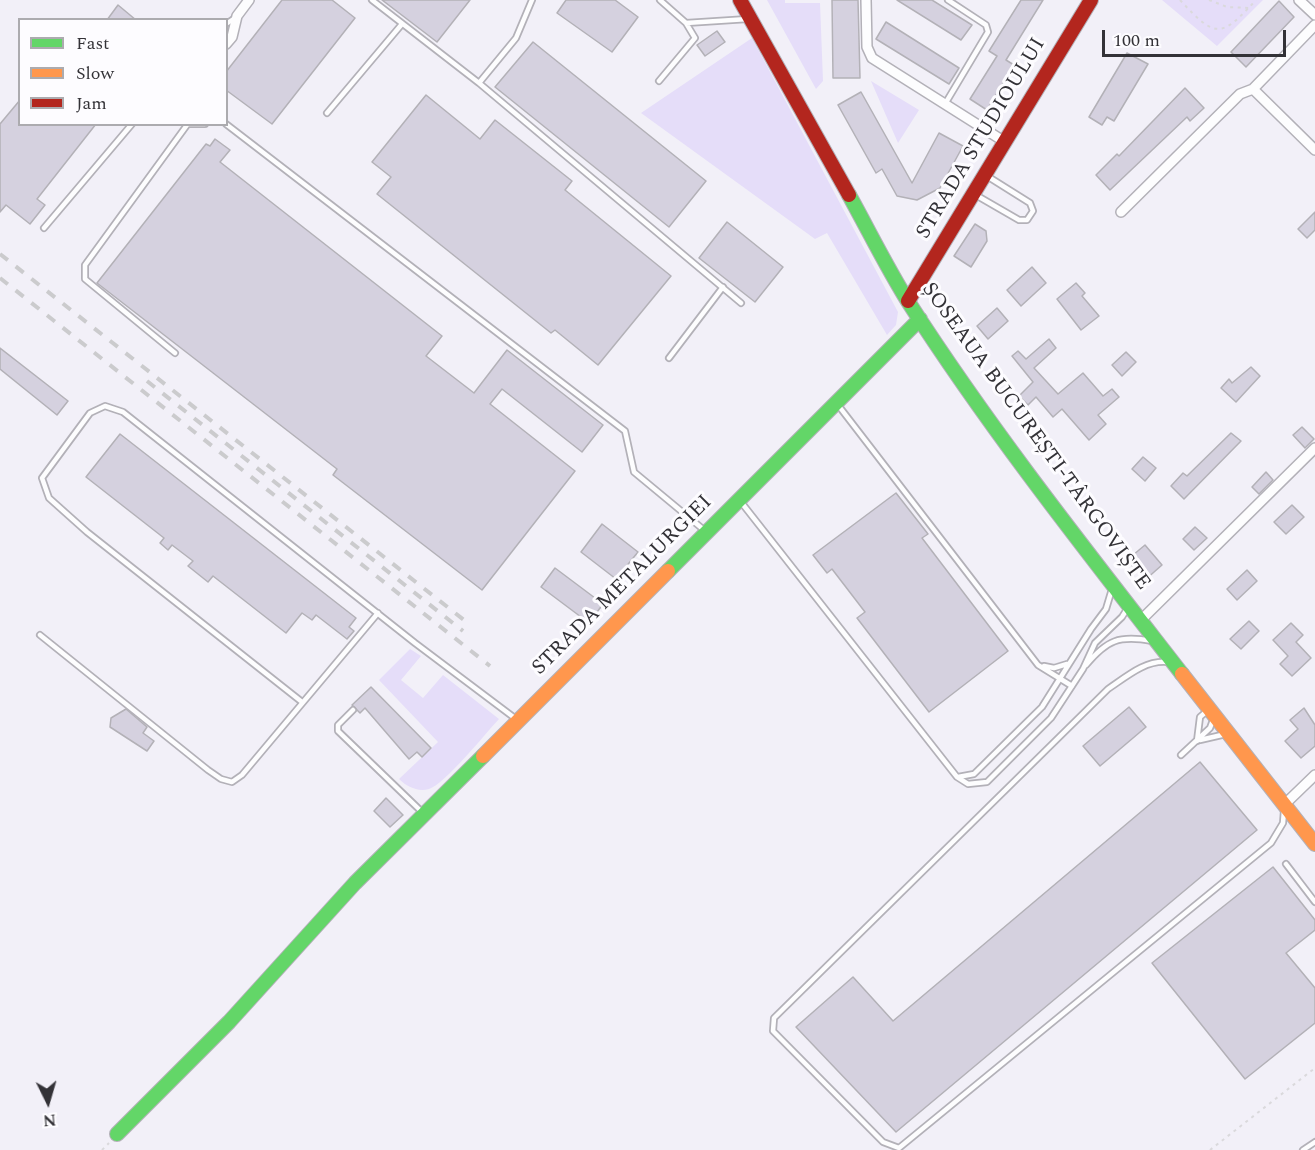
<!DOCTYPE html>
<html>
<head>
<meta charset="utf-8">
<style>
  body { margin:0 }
  #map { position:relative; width:1315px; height:1150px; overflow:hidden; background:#f2f0f8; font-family:Spectral,serif }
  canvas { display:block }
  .legend { position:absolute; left:18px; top:18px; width:210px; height:108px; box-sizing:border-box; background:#fdfcff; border:2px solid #acabaf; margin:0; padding:8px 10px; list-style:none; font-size:18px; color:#333237 }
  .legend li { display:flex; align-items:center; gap:12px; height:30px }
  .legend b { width:30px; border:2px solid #acabaf }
  .north { position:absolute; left:18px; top:1072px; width:60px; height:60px; -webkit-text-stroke:4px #fdfcff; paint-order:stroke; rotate:175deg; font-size:16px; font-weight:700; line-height:24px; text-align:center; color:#333237 }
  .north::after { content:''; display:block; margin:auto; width:21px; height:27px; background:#333237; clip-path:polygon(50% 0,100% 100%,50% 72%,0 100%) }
  .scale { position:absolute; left:1102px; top:30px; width:184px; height:27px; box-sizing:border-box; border:3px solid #333237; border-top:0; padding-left:8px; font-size:18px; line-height:21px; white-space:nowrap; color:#333237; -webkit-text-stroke:4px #fdfcff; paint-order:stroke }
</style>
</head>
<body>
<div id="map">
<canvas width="1315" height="1150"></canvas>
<ul class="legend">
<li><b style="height:8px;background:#63d668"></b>Fast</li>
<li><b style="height:8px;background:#ff974d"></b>Slow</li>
<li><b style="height:8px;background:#b3261e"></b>Jam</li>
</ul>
<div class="north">N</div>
<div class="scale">100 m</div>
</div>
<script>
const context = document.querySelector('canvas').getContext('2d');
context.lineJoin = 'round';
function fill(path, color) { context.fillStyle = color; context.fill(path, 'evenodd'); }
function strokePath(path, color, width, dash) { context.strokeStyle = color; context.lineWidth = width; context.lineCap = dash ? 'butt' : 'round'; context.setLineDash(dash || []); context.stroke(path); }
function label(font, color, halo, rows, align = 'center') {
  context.font = font + ' Spectral,serif'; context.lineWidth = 6; context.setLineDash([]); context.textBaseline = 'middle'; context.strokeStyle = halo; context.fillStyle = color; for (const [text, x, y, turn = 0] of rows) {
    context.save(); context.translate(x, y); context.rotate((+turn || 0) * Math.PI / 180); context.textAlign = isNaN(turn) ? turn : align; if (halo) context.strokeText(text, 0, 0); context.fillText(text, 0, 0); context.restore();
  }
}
fill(new Path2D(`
  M767,0H785V3H820L823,81L816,89Z
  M1162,0H1263L1217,46Z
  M752,38L898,312L896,325L887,335L827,233L815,239L641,113Z
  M871,81L919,110L898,143Z
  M410,649L421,656L401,680L423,698L443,675L499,719C485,734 445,784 429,789C418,792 407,787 399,779L438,742L379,680Z`), '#e5ddf9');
const building = new Path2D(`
  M282,0H332L355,18L272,124L226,90V72Z
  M382,0H470L437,42Z
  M566,0H615L638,17L612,52L557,13Z
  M832,0H858L860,78H833Z
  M897,0H932L972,25L961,40Z
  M1021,0H1043L1006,60L1014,65L987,110L970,99L997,56L989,51Z
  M1279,1L1294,17L1246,67L1231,52Z
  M118,5L136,20H107Z
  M886,22L959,68L949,84L876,39Z
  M717,31L725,42L705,56L697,45Z
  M533,42L706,181L669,227L495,87Z
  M1127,53L1148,64L1114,121L1107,117L1102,125L1089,117Z
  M1185,88L1204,108L1190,121L1187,117L1110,190L1096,175L1117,154L1119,156Z
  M861,92L912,183L939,133L963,146L940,188L917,200L897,196L882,169L876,173L838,105Z
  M426,95L480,139L495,120L572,181L565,190L671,276L598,365L555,330L551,333L377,194L391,177L372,162Z
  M20,100V124H96L37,199L45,205L30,224L6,205L0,212V124Z
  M215,139L230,150L220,162L442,336L426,356L474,393L507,350L603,425L582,452L502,389L490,404L575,471L482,590L333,475L337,469L97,283L206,144L210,146Z
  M1315,212V230L1307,238L1298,229Z
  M727,222L783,267L755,302L699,258Z
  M975,224L986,231L987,241L971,267L954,256Z
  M1032,267L1046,283L1021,306L1007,290Z
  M1076,283L1085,293L1082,296L1099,316L1081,330L1057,299Z
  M997,308L1008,321L988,339L977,326Z
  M1049,339L1056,348L1034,368L1058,394L1083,373L1103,396L1112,389L1119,397L1098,415L1106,424L1089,440L1062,409L1053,417L1036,397L1028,405L1019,396L1033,382L1012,356L1018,351L1026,359Z
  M0,348L68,401L57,415L0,369Z
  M1126,352L1136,362L1122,376L1112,365Z
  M1251,367L1260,376L1236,402L1221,388L1229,379L1232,383Z
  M1302,427L1314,439L1305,448L1293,435Z
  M1231,433L1241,441L1184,499L1171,486L1183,473L1187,476Z
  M120,434L356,618L349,627L354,631L347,639L316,615L312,620L302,613L286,633L213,576L208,582L188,566L193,561L172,545L168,550L160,543L164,538L86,477Z
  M1143,457L1156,468L1145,481L1132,469Z
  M1266,472L1273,480L1259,494L1252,487Z
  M896,493L928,534L922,538L1008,651L929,712L857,618L865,612L832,569L827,573L813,555Z
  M1292,505L1304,517L1286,534L1274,522Z
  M602,524L638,552L616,579L581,552Z
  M1195,527L1207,538L1194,550L1183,539Z
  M1145,545L1162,565L1145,580L1127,560Z
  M555,568L603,604L589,623L541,587Z
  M1247,570L1257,581L1237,600L1227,589Z
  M1249,621L1259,631L1241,649L1230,639Z
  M1291,623L1303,635L1296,642L1311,658L1292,676L1280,664L1288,656L1273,640Z
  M371,687L431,748L422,757L417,752L409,759L365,708L360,713L352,705Z
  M1129,707L1146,727L1100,766L1083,746Z
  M1304,708L1315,725V746L1301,758L1285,741L1298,729L1290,720Z
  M126,709L147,727L143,733L154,741L147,751L110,727L111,718Z
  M1200,762L1257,830L896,1132L796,1027L853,977L893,1021Z
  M386,798L403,815L390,827L374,811Z
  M1273,867L1315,920V930L1286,953L1315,988V1023L1245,1079L1152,963Z`);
fill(building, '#d5d1df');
strokePath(building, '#b3b1b7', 1.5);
const lane = new Path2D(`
  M372,0L479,83L741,303
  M660,0L686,23L748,19
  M226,24L235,18
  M659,81L695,38L686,23
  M479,83L516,38L532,0
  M945,104L988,32L986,25L948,0
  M327,113L402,24
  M187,124H205
  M226,124L625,431L634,472L704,530
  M974,194L1019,220H1027L1033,211L1030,203L987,176
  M44,228L132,124
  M175,353L85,279V265L187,125
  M669,358L723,287
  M838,405L1038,665L1072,686
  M741,502L957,777L968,784L987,782L1051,718L1083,669L1095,643L1122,617L1127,609
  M40,635L208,770L221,779L232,782L242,775L378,613
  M1167,662C1145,660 1126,677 1108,689L774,1018L773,1031L883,1142L899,1148L1271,843L1283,823L1284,810
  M1086,665C1107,640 1119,635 1152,641
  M1044,666L1054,668L1067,664
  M302,702L87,532L49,498L42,478L90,413L105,406L123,412L415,643L516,719
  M353,710L338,725V731L422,812
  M1200,740L1226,734
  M1197,741L1200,717L1207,711
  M1181,755L1210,728L1213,720
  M958,777L974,774L1042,707L1091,629L1106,609L1112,589
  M1286,864L1315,902
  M1303,1150L1315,1142`);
const street = new Path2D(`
  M866,0L867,47L872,58L1005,142
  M1299,0L1315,15
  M226,44L232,37L237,16L249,0
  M1253,89L1315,150
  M1121,212L1240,94L1253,89L1315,25
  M1142,619L1315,448
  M1285,804L1315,775`);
const fast = new Path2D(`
  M849,195C869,231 887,268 909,303C992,432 1088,553 1182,674
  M668,571L920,319
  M117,1134L229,1022L355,883L483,756`);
const slow = new Path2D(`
  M1182,674L1315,844
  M483,756L668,571`);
const jam = new Path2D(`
  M740,0L849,195
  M908,301L1091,0`);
strokePath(lane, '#b3b1b8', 8);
strokePath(street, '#b3b1b8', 12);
strokePath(fast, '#b3b1b8', 16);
strokePath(slow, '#b3b1b8', 16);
strokePath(jam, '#b3b1b8', 16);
strokePath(new Path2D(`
  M1180,0C1216,39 1221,38 1256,0
  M1209,0L1227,7L1249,8
  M102,1150L109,1143
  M1210,1150L1315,1068`), '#dad9dc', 2, [3, 4.5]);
strokePath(lane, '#fdfdfe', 4.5);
strokePath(street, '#fdfdfe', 9);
strokePath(fast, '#63d668', 14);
strokePath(slow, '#ff974d', 14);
strokePath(jam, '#b3261e', 14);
strokePath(new Path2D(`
  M0,254L469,624
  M0,278L490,666
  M147,381L463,631`), '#cbcbcd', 4, [10, 10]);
label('21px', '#333237', '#fdfcff', [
  ["STRADA STUDIOULUI",982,139,-59],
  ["ȘOSEAUA BUCUREȘTI-TÂRGOVIȘTE",1035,437,54],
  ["STRADA METALURGIEI",623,586,-45]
]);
</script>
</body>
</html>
